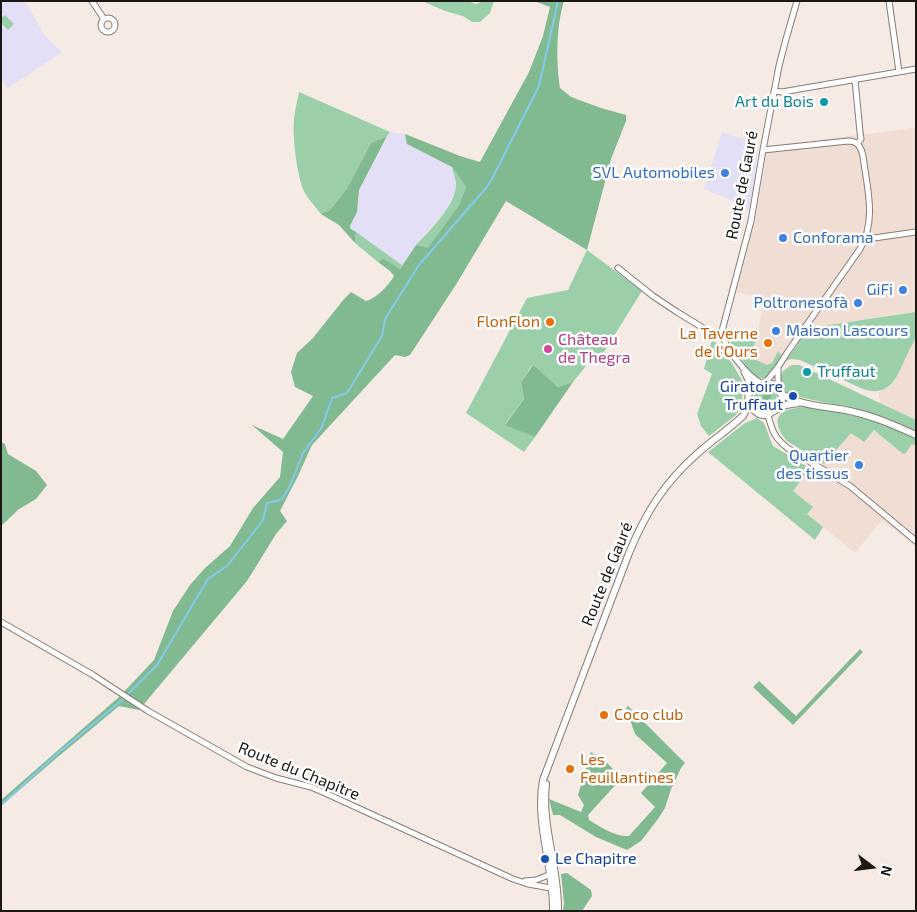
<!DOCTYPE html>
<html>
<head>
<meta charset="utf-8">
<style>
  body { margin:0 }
  #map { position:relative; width:917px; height:912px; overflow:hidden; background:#f5eae4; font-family:"Exo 2",sans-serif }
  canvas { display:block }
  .frame { position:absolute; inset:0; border:2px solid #1b1715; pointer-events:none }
  .north { position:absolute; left:847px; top:842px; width:50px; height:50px; -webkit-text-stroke:4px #fff; paint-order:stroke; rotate:105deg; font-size:14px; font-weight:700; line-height:20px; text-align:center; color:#1b1715 }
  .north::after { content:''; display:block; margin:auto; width:18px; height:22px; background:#1b1715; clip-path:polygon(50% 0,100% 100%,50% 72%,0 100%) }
</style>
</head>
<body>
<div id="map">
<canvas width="917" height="912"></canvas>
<div class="frame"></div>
<div class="north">N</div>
</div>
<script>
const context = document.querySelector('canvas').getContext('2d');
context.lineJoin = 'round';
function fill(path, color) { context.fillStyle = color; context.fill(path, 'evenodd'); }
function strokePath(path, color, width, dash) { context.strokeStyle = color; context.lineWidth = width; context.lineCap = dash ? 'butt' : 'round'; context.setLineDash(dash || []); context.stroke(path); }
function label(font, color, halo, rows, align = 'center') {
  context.font = font + ' "Exo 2",sans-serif'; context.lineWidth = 5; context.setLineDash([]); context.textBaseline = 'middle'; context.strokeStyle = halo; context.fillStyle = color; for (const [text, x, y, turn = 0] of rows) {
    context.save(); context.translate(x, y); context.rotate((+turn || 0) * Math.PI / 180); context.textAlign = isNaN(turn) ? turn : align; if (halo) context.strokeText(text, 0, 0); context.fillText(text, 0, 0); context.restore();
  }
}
fill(new Path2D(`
  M915,128L916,312L810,328L786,361L778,352L772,363L767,366L752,358L750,353L756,341L764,298L736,292L754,223L768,146Z
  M916,335V420L881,404L878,392L890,386L898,375Z
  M874,430L905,453L912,444L916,446V547L882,520L855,553L807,514L792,491L810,468L824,464L851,432Z`), '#f0ded4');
fill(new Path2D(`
  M1,1H25L45,36L62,52L7,89L1,78Z
  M390,132L405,134L408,144L452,167L456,182L455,193L444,213L416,245L402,265L351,229L350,226L357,212L359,190Z
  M722,132L759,144L749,211L736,202L704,189Z`), '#e3dff6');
fill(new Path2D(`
  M422,1H468L476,4L483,1H494L490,13L480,22H472L463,16L445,11Z
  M5,15L14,24L8,30L1,23V18Z
  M299,92L390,132L387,136L371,143L347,188L330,210L321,214C315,206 307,198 303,189C297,174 292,135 294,119C295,110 297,101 299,92Z
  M452,167L466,187L459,205L428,249L416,245C430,230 457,204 456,183C455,178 453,172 452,167Z
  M356,232L402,265L400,269L383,258L378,262L355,243Z
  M587,250L642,291L599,360L594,356L573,382L558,387L532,365L521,382L524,399L505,424L535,437L524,452L466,413L527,298L568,290Z
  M916,312C916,319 917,329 916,335C914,343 909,350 906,357C897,377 890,398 863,389L800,360L791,359L786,361L809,328Z
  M727,337L756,341L750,353L752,358L767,365L772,363L778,351L781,355L773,371L766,379C759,378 755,376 750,372Z
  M712,340L718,344L733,365L744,384L741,407L736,415L709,436L701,426L697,414L712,374L704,369Z
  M792,365H799L916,420V431L876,415L857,409L789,395L781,387L780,380L781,379L780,378L783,371Z
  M763,387H768L757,408C751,399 753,391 763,387Z
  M774,390C780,400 776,409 765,411L769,404Z
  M799,407C841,409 877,421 916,438V446L912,444L905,454L904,453L903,454L874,430L864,442L851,433L824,464L787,441C773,425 773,410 798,408Z
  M757,418L764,423L773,446L810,468L793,491L813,507L807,514L823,527L815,540L708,452L745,423Z`), '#9bcfa9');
fill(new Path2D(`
  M534,1H564C556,26 556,63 560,88L571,97L601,108L626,115V121L611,159L587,250L506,201L457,283L410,355L405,357L395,355L312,445L298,476L280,511L287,521L276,534L247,581L139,710L119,706L53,761L1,806V800L119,697L154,660L173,611L190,585L205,568L230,546L253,508L280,477L283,452L252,425L283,439L313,396L295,387L291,372L297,353L313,338L344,299L351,292L366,301C377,298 389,285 394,276L390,271L378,262L383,258L400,269L416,245L428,248L459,205L466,187L452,167L407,144L405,134L460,156L480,162L529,72L543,36L550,7Z
  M387,136L359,190L357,212L350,226L351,229L356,232L355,243L339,225L321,214L330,210L347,188L371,143Z
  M533,365L558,387L573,382L535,437L505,425L524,399L521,382Z
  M768,387L774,390L769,404L765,411L757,408Z
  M1,442L5,444L8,454L36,471L47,485L36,499L19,509L1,526Z
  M860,649L863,652L793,725L753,687L759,681L796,716Z
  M628,706L685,763L681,768L671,789L665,808L658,819L641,841L627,850L596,837L560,815H553L549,799L581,812L584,805L578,795L591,752L604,760L620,776L621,779L588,815L589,820C600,827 616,837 629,836L655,807L641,793L667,763L635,734L626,708Z
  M567,873L591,890L592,896L582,911H563L564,903L561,874Z`), '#81ba91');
strokePath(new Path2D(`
  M1,805L58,753L121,701L157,665L208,579L228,565L263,520L267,503L281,500L290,486L303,453L322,427L332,398L347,393L382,336L385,319L419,265L486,188L492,179L539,86L558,1`), '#85c9eb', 2);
const minor = new Path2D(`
  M92,1L104,19
  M889,1L899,72
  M101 25a7 7 0 1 1 14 0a7 7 0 1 1-14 0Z
  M855,80L860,132L861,139L858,143
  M774,91L782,92L916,69
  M763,150L848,141C858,141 861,147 863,156C867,188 877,220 860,249L789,350L778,367L766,382
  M866,236L874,238L916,232
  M618,268L653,296L677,312L713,334L722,335
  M744,372L749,382L751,391
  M761,383C748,377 722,345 722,331L751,221L763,150L779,66L786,39L797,1
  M778,389V368
  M768,415C772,431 775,439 789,449L850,486L916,541
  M1,622L93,675L148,711L247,767L276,778L311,787L325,793L513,879L528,884L551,888L554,887
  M525,881L536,880L551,874L553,875`);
const tertiary = new Path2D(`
  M780,393C799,407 831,406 854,412C876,417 896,426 916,435
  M778,409C796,379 742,372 749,402C750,407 754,411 759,414C769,418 774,409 783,406C788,404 793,404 798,403
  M546,784C541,826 559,868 558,911
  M553,911C554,867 535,824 543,780L629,553C646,512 664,483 698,453C713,440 729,429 743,416L747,408L749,402`);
strokePath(minor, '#877d77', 7);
strokePath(tertiary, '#877d77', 8);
strokePath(minor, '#fff', 5);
strokePath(tertiary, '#fff', 6);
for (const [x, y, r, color] of [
  [824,102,5,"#0f9aa8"],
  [725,173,5,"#3f7fe0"],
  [783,238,5,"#3f7fe0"],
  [903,290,5,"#3f7fe0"],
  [858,303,5,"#3f7fe0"],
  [550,322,5,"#e8710a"],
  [776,331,5,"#3f7fe0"],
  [768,343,5,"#e8710a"],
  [548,349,5,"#d1479c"],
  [807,372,5,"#0f9aa8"],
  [793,396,5,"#1a4fb4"],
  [859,465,5,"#3f7fe0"],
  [604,715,5,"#e8710a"],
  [570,769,5,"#e8710a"],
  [545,859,5,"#1a4fb4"]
]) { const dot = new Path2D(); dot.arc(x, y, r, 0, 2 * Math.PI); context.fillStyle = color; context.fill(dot); strokePath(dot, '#fff', 2); }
label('16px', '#0d838f', '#fff', [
  ["Art du Bois",814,102],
  ["Truffaut",817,372,"left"]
], 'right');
label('16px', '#366cbe', '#fff', [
  ["SVL Automobiles",715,173],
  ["Conforama",793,238,"left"],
  ["GiFi",893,290],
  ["Poltronesofà",848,303],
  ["Maison Lascours",786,331,"left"],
  ["Quartier",849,456],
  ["des tissus",849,474]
], 'right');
label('16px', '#1b1715', '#fff', [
  ["Route de Gauré",742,185,-79],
  ["Route de Gauré",607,574,-68],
  ["Route du Chapitre",299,771,22]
]);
label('16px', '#c56008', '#fff', [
  ["FlonFlon",540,322],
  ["La Taverne",758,334],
  ["de l'Ours",758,352],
  ["Coco club",614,715,"left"],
  ["Les",580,760,"left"],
  ["Feuillantines",580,778,"left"]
], 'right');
label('16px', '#b23c85', '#fff', [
  ["Château",558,340],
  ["de Thegra",558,358]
], 'left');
label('16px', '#164399', '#fff', [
  ["Giratoire",783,387],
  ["Truffaut",783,405],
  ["Le Chapitre",555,859,"left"]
], 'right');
</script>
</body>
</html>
